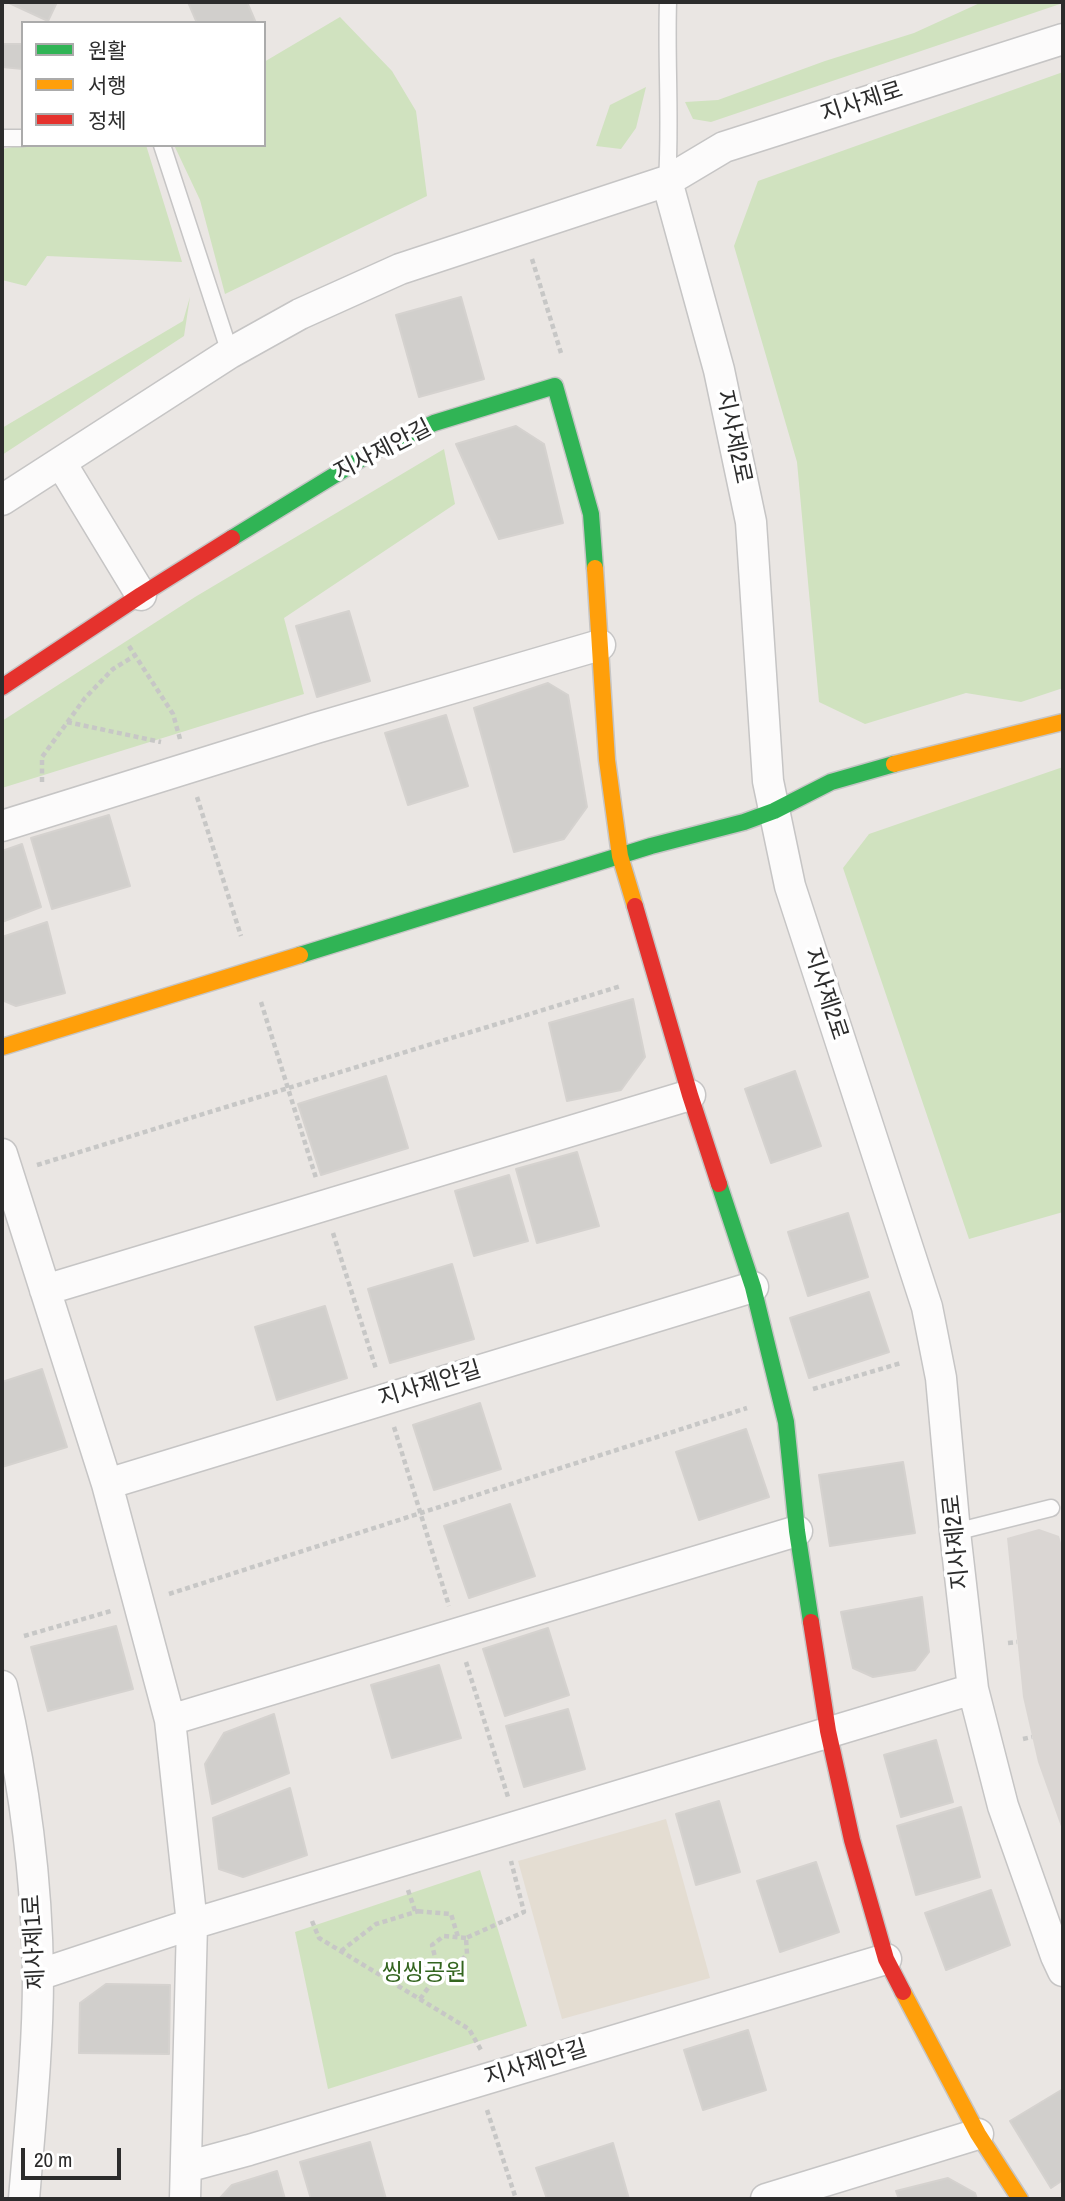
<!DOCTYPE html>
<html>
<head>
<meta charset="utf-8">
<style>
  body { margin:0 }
  #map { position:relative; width:1065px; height:2201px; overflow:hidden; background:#eae6e3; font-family:"Archivo Narrow","Noto Sans KR",sans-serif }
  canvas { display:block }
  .frame { position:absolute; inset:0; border:4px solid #2c2c2c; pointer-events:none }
  .legend { position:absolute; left:21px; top:21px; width:245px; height:126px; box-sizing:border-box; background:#fff; border:2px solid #ababab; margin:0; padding:9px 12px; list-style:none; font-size:21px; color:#2c2c2c }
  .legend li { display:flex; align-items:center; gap:14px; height:35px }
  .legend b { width:35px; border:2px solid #ababab }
  .scale { position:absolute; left:21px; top:2148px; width:100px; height:32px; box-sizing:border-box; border:4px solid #2c2c2c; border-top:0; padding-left:9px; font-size:21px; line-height:24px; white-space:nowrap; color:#2c2c2c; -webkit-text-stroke:5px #fff; paint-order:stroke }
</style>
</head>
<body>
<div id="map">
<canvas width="1065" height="2201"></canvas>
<div class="frame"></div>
<ul class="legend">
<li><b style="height:9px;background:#30b455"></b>원활</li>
<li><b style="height:9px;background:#ff9f0a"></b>서행</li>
<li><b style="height:9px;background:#e5322d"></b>정체</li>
</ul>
<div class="scale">20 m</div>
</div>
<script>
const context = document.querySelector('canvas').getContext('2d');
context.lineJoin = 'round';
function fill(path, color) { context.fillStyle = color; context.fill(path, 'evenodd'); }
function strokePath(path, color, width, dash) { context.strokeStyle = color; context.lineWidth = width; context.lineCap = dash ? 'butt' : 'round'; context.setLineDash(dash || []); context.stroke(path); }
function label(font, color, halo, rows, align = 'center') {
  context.font = font + ' "Archivo Narrow","Noto Sans KR",sans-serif'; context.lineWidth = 7; context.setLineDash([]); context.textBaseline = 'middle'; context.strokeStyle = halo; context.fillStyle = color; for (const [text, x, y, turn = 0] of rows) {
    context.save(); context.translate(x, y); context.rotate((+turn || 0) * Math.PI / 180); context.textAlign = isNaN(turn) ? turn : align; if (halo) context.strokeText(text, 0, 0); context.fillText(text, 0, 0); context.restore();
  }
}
fill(new Path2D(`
  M666,1819L710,1978L562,2019L518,1861Z`), '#e4ddd2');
fill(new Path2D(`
  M982,2L1063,3L711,122L693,119L685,102L718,100L825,61L914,33Z
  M340,17L392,71L416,111L427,196L225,294L200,200L174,145H264V62Z
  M1063,72V688L1021,702L966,693L865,724L819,702L797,462L734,246L758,181Z
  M646,87L636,128L621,149L596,146L610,105Z
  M23,145H146L182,262L47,256L26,286L2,280V149Z
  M190,297L184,336L2,455V428L183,321Z
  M444,449L455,504L284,618L304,694L2,788V721L195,597Z
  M1063,767V1212L969,1239L843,868L869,834Z
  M480,1870L527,2026L328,2089L295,1932Z`), '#d0e2bf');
fill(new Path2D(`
  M1039,1529L1059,1536L1063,1550V1832L1038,1762L1023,1697L1007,1538Z`), '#dad6d3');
const building = new Path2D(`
  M7,2H57L48,21Z
  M188,2H247L256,23H197Z
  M2,44H23V69L2,67Z
  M461,297L484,379L419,397L396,315Z
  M516,426L544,444L563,523L499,539L456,444Z
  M349,611L370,681L317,697L296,626Z
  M548,683L568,695L587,807L564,839L514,852L474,708Z
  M446,715L468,786L408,805L385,733Z
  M109,815L130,886L52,909L31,838Z
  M22,844L41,907L2,922V851Z
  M47,922L65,993L16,1006L2,1000V937Z
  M633,999L645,1057L621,1090L567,1101L549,1023Z
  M795,1071L821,1146L771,1163L745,1089Z
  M386,1076L408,1148L321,1175L298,1104Z
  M577,1152L599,1226L537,1243L516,1169Z
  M509,1175L528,1241L474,1256L455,1191Z
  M848,1213L868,1277L808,1296L788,1232Z
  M452,1264L474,1339L390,1363L368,1289Z
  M869,1292L889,1352L809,1378L790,1318Z
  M325,1306L347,1378L277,1400L255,1327Z
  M42,1369L67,1447L2,1467V1382Z
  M480,1403L501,1469L434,1490L413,1425Z
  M746,1429L769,1497L699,1520L676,1452Z
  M903,1462L915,1533L830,1546L819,1475Z
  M510,1504L535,1576L469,1598L444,1526Z
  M922,1597L929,1652L915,1670L873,1677L853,1668L841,1612Z
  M116,1626L133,1689L48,1711L31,1647Z
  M548,1628L569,1695L505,1716L483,1649Z
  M439,1665L461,1738L392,1758L371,1685Z
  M568,1709L585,1769L524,1787L506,1726Z
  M274,1714L289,1773L212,1804L205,1764L224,1733Z
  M936,1740L953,1802L901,1817L884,1755Z
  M290,1788L307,1855L243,1877L219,1869L213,1818Z
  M719,1801L740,1872L696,1885L676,1814Z
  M961,1807L980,1877L916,1895L897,1826Z
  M816,1862L839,1932L780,1952L757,1881Z
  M991,1890L1010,1945L946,1970L925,1913Z
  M106,1984L170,1985L169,2054L79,2053L80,2003Z
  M748,2030L766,2090L703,2110L684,2050Z
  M1063,2089V2180L1051,2188L1010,2121Z
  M370,2142L386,2199H311L300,2162Z
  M613,2143L629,2199H547L536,2168Z
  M277,2171L285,2199H219L232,2185Z
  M948,2178L975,2193L977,2199H899L896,2191Z`);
fill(building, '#d1cfcc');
strokePath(building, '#d5d2cf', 2);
const lane = new Path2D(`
  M2,138H23
  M162,145L230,353
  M667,181C671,121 666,61 668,2
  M955,1532L1051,1508`);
const street = new Path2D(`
  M667,181L719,370L751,522L768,781L790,886L927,1307L941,1378L955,1532L973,1689L1003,1806L1056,1956L1063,1971
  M61,463L141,595
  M2,500L230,353L300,314L400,269L667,181L724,147L1063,39
  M2,826L316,728L600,645
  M2,1154L107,1484L170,1720L192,1924L185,2199
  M45,1290L690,1095
  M107,1484L753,1287
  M2,1686C24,1781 37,1879 38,1976C38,2050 30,2125 24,2199
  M170,1720L797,1531
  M38,1975L192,1924L973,1689
  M186,2167L249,2150L886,1959
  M766,2199L978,2134`);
const fast = new Path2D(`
  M232,538L374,451L434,423L555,386L591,514L595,568
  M300,955L651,846L744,822L774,811L831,782L894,764
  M719,1184L753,1287L786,1422L797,1531L811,1622`);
const slow = new Path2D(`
  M595,568L607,760L620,856L635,906
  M894,764L1063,722
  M2,1047L300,955
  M903,1992L978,2134L1020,2199`);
const jam = new Path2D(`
  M2,687L141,595L232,538
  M635,906L690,1095L719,1184
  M811,1622L828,1731L852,1840L886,1959L903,1992`);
strokePath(lane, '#c6c5c5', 19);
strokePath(street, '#c6c5c5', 33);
strokePath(fast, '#c6c5c5', 19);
strokePath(slow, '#c6c5c5', 19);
strokePath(jam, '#c6c5c5', 19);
strokePath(new Path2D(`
  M532,259L561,353
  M129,646L173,714L180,739
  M67,722L161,742
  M42,782V757L85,698L113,669L136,655
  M197,797L241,936
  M261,1002L316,1178
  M37,1165L621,986
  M333,1233L376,1369
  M813,1389L901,1363
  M394,1427L449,1606
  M169,1594L747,1408
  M24,1636L111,1611
  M1008,1643L1017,1642
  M466,1662L508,1797
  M1023,1739L1032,1737
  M408,1890L415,1911L451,1914L458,1937
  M312,1921L319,1938L469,2029L481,2050
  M466,1938L444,1936L432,1945L436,1961L454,1969L467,1954L466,1938L524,1912L511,1861
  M341,1951L376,1924L419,1911
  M420,1999L445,1965
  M487,2110L516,2199`), '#c7c7c6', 4.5, [5, 3.5]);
strokePath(lane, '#fcfbfb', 16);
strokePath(street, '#fcfbfb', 30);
strokePath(fast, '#30b455', 16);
strokePath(slow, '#ff9f0a', 16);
strokePath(jam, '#e5322d', 16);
label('23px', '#2c2c2c', '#fff', [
  ["지사제로",862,103,-18],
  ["지사제2로",733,437,78],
  ["지사제안길",383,451,-27],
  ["지사제2로",825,994,72],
  ["지사제안길",430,1385,-17],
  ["지사제2로",957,1542,-96],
  ["제사제1로",35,1942,-93],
  ["지사제안길",536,2064,-17]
]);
label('23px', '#346520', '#fff', [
  ["씽씽공원",424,1974]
]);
</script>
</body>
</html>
